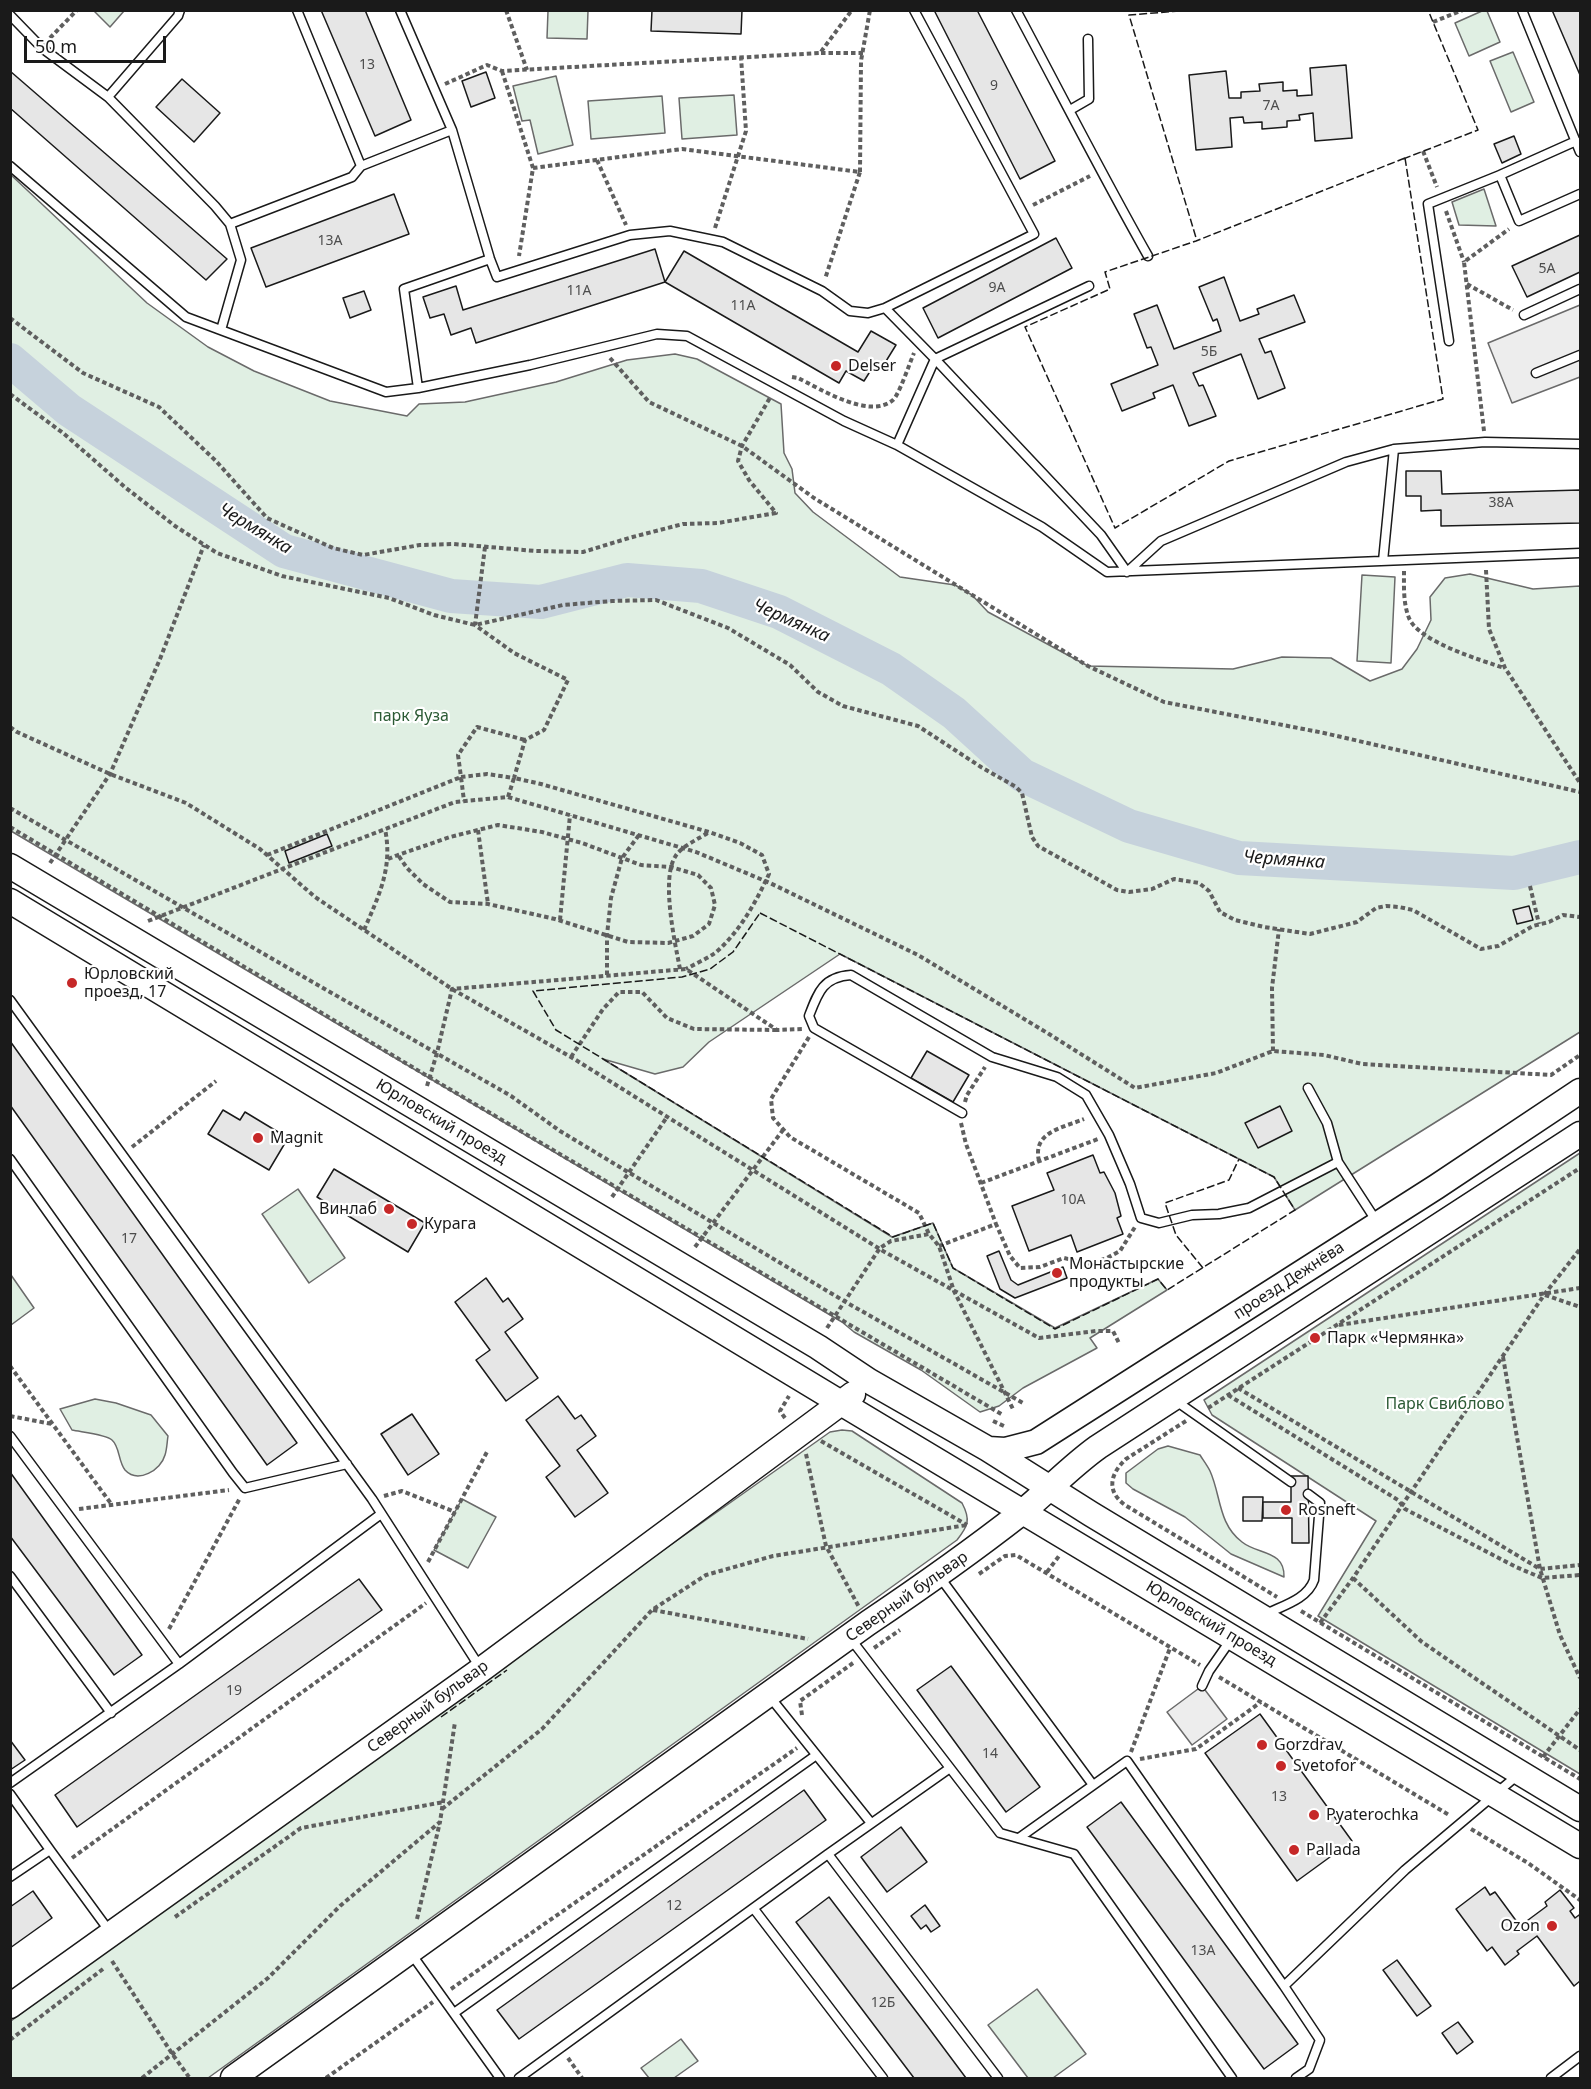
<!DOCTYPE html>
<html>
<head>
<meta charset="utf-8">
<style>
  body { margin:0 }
  #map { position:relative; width:1591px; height:2089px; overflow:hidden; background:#fff; font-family:"Noto Sans",sans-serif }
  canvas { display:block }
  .frame { position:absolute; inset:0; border:12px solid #1a1a1a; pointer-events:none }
  .scale { position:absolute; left:24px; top:36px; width:142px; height:27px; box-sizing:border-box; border:3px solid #1a1a1a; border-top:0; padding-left:8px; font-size:18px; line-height:21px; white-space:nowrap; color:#1a1a1a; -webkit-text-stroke:4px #fff; paint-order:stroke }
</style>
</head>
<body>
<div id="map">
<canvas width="1591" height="2089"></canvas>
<div class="frame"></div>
<div class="scale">50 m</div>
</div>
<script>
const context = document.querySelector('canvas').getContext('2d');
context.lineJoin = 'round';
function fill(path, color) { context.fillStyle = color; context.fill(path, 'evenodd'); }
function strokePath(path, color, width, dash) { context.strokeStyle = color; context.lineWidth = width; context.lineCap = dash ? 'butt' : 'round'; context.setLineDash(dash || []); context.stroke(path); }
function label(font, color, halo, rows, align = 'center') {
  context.font = font + ' "Noto Sans",sans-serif'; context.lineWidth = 4.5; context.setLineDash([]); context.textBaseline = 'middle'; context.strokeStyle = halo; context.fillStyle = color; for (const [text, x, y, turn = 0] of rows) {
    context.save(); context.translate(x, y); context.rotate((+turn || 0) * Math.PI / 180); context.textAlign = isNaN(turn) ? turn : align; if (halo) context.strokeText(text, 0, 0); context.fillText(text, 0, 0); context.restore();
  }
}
const green = new Path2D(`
  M94,11H124L110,27Z
  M548,11H588L587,39L547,38Z
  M1482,11H1487L1500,42L1469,56L1455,23Z
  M1513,52L1534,102L1511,112L1490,61Z
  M556,76L573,145L538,154L530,120L522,121L513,86Z
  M734,95L737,135L682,139L679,98Z
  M662,96L665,133L591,139L588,101Z
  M10,174L147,303L208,347L254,371L330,401L407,416L419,404L465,402L556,382L627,360L675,354L697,359L781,404L784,453L792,469L795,493L813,512L900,577L955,585L972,595L988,612L1088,666L1233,669L1282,657L1331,658L1370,681L1402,669L1417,649L1431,620L1430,597L1445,578L1470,574L1533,589L1580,586V1032L1295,1210L1274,1177L840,954L709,1042L683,1067L655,1074L603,1059L892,1237L933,1223L953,1268L1055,1328L1158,1279L1167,1290L1090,1338L1097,1348L1023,1388L999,1406L980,1412L921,1370L854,1332L842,1322L11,831Z
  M1484,189L1496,226L1459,225L1452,202Z
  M1362,575L1395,577L1391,663L1357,661Z
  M1580,1153V1774L1318,1616L1376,1521L1212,1415L1204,1400Z
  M298,1189L345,1258L309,1283L262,1214Z
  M11,1275L34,1308L11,1325H10Z
  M95,1399L116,1403L151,1415L168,1436C167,1442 167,1449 165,1455C161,1470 138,1484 125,1470C118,1461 120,1447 112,1440C106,1434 81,1432 72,1430L60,1409Z
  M842,1430L852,1431L962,1503C971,1520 968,1526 957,1540L208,2078H11V2021L247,1845L830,1432Z
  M1168,1446L1200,1455C1203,1460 1207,1465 1210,1471C1221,1495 1218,1524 1242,1542C1258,1555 1285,1550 1284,1577L1231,1554L1185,1517L1133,1489L1126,1483V1473L1158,1449Z
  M462,1499L496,1517L468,1568L434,1550Z
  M1037,1989L1086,2054L1053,2078H1028L988,2025Z
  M681,2039L698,2061L674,2078H649L641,2068Z`);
fill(green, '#e0efe3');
strokePath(green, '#6a6a6a', 1.5);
const parking = new Path2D(`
  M1580,305V377L1512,403L1488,343Z
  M1202,1686L1227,1719L1192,1745L1167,1712Z`);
fill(parking, '#ededed');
strokePath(parking, '#6a6a6a', 1.5);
strokePath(new Path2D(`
  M10,360L69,410L284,551L451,596L541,602L627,580L701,586L779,612L891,669L954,713L1022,775L1129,826L1239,858L1514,873L1580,857`), '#c6d2dc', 34);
const building = new Path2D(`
  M321,10H365L411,120L375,136Z
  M652,10H742L741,34L651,31Z
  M934,10H977L1055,161L1020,179Z
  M1552,10H1580V75Z
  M1346,65L1352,138L1315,141L1313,113L1299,115L1300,120L1287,121V127L1262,129V122L1244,123L1243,117L1230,118L1232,147L1196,150L1189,75L1226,71L1229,98H1241V92L1260,91L1259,84L1283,82V91L1297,90V96L1312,95L1310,68Z
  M10,71L227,259L206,280L10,108Z
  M486,72L495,98L471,107L462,81Z
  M182,79L220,113L194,142L156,107Z
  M1514,136L1521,154L1502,163L1494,144Z
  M394,194L409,234L266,287L251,248Z
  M1580,235V272L1527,297L1512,266Z
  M1056,238L1072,268L938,338L923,308Z
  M655,249L665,282L476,343L471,328L451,335L444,314L430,318L423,297L456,286L463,310Z
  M684,251L858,352L871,331L896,345L883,366L876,362L864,381L846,371L839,383L665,282Z
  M1224,277L1240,321L1259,314L1257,309L1294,295L1305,322L1259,339L1265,353L1271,351L1285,388L1258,399L1241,354L1193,373L1199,386L1203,385L1216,416L1189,426L1173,385L1153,393L1155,398L1122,411L1111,384L1158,365L1151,347L1147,348L1134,314L1157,305L1174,349L1221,331L1217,319L1213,321L1199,287Z
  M364,291L371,310L350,318L343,298Z
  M1406,471H1441L1442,494L1580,490V523L1441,526V510L1421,511V496H1406Z
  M327,834L332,846L289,863L285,851Z
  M1529,906L1533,920L1517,924L1513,910Z
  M10,1041L297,1443L267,1465L10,1105Z
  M927,1051L969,1075L953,1102L911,1078Z
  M1280,1106L1292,1131L1258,1148L1245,1123Z
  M223,1110L240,1120L245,1112L288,1138L269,1170L208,1134Z
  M1093,1155L1100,1173L1104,1172L1115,1193L1121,1216L1117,1218L1123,1234L1077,1252L1071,1235L1029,1251L1012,1206L1054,1190L1047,1173Z
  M334,1169L425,1223L408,1252L317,1197Z
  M999,1251L1011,1280L1018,1285L1063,1267L1067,1278L1015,1298L1000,1289L987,1256Z
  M486,1278L503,1302L508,1298L523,1319L505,1332L538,1378L506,1401L476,1360L490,1350L455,1302Z
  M558,1396L575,1419L581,1415L596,1436L577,1450L608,1493L575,1517L546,1477L560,1466L526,1420Z
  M412,1414L439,1454L408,1475L381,1434Z
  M10,1472L142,1655L114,1675L10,1536Z
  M1291,1476H1308L1309,1543H1292V1518H1263V1502H1291Z
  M1243,1497H1263L1262,1521H1243Z
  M359,1579L382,1610L77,1827L55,1795Z
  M951,1666L1040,1787L1006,1812L917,1690Z
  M1260,1714L1352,1841L1297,1881L1205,1753Z
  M10,1740L25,1760L10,1770Z
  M804,1790L826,1820L519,2039L497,2010Z
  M1121,1802L1298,2044L1264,2069L1087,1827Z
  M901,1827L927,1862L887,1892L861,1857Z
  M1485,1887L1490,1895L1495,1892L1520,1926L1547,1906L1545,1902L1560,1890L1574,1908L1570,1911L1575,1918L1579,1915L1580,1917V1981L1574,1986L1537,1936L1517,1951L1519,1954L1505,1965L1492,1947L1487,1951L1456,1909Z
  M33,1891L52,1918L10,1948V1907Z
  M829,1897L928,2027L966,2078H914L796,1922Z
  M925,1905L940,1926L931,1932L926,1925L921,1929L911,1916Z
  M1397,1960L1431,2006L1417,2016L1383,1970Z
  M1458,2022L1473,2042L1457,2054L1442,2033Z`);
fill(building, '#e6e6e6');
strokePath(building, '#1a1a1a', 1.5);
const lane = new Path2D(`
  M400,10L452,130L490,259L497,277L630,235L670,231L723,242L822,291L850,311L868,313L885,308L935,359L897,445
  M1016,10C1060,92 1102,175 1148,256
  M1522,10L1580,152
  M10,15L42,48L108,97L215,206L230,224L352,177L361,166L297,10
  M108,97L178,16L180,10
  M1070,110L1089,99L1088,39
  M1576,141L1500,175L1519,221L1580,194
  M10,166L186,317L386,392L418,388L530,365L657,334L687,336L844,421L897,445L1042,527L1107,572L1580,553
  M361,166L452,130
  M1089,286L935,359L1101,535L1127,572L1161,541L1346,462L1394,449
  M885,308L1034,234L914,10
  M1524,315L1580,289
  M221,330L241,260L230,224
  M1449,341L1428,204L1500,175
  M1536,373L1580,355
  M418,388L404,289L490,259
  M1383,561L1394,449L1485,442L1580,444
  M10,1000L372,1499L481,1669
  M962,1113L814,1028L809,1016C818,992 823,977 851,975L992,1057L1057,1077L1086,1095L1109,1135L1130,1184L1141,1218L1159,1223L1192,1215L1219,1214L1249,1208L1338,1162L1327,1123L1308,1088
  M10,1159L233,1473L245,1488L347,1464
  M1338,1162L1377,1222
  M1176,1401L1291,1482
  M10,1436L179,1664
  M10,1576L111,1713
  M939,1576L1093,1785
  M1264,1615C1281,1606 1307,1600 1314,1580L1320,1503L1308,1494
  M850,1638L950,1768
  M1202,1686L1209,1671L1232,1638
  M770,1697L871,1823
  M10,1783L179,1664L381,1514
  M10,1794L50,1850
  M1019,1838L1127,1761L1284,1986
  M828,1854L950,1768L1000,1833L1074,1854L1232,2078
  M10,1877L50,1850L110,1932
  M754,1909L883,2078
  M410,1952L500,2078
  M454,2013L815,1756
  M519,2078L828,1854L998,2078
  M1296,2078L1309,2069L1320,2040L1284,1986L1405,1870L1519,1774
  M1551,2078L1580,2056`);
const secondary = new Path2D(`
  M10,866L818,1347L869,1381L988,1449L1091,1514L1580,1809
  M10,901L841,1403L1580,1846
  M988,1449L1005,1450L1036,1442L1436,1187L1580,1091
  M10,2006L482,1669L853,1394
  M233,2078L868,1623C920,1588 971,1552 1021,1513C1047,1492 1070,1467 1098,1447L1580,1134`);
strokePath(lane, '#1a1a1a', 11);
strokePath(secondary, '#1a1a1a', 27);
strokePath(new Path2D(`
  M506,10L527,70
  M1433,22L1463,10
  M50,38L77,10
  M821,53H863
  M502,71L533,168L519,256
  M445,84L487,65L502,71L820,53L852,10
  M1423,151L1437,187
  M597,160L626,225
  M533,168L682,149L860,172L825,279
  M860,172L861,61L870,10
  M1033,205L1090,176
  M1446,211L1464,262
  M715,228L746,131L741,57
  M1467,284L1513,310
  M10,318L83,373L159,407L216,461L267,518L333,548L363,555L420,545L454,544L536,551L583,552L629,538L683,524L718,523L776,513L749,480L738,461L742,446L771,396
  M610,358L649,402L742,446L814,498L1088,666L1164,702L1324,733L1580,792
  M792,377L798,378C821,389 869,420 893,400C899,395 910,362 914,353
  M10,394L63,433L126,488L175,526L217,553L282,576L389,598L434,615L475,625L563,605L612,601L656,600L728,628L790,665L818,692L843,706L918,726L981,767L1016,787L1022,793L1032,837L1038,846L1117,890L1129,892L1152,889L1174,879L1199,883L1209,891L1220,912L1235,920L1264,927L1310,934L1357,922L1376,908L1386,906L1399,907L1413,910L1481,949L1498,946L1533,926L1549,922L1563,915L1580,917
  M1484,431L1464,262L1509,229
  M485,547L475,625L514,653L568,680L544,730L525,740L514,778L487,774L461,777L458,755L477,727L525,740
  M1486,570L1489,629L1505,668L1580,783
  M1404,571C1404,586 1403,603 1409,618C1419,642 1481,660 1504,668
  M10,727L17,732L110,774L186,803L260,849L315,897L452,989L571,1057L883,1251L1039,1338L1096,1331H1113L1119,1343
  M508,797L514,778L541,784L709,832L740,843L762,855L769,874C756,902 739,933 715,953C706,959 695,964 686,969
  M10,808L511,1096L560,1131L628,1172L844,1301L1023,1403
  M10,827L429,1077L1003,1415
  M478,830L488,904
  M267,855L461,777L464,801
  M388,859L398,855L450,837L498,825L542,832L582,843L641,865L671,867L698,875L711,888L715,905L709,924L693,936L668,943L628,942L555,919L488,904L450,902L423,884L407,868L398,855
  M50,863L110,774L160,659L204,545
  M1530,886L1539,924
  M560,920L570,815
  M148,921L455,802L508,797L696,852L770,883L918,955L1049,1034L1135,1088L1216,1073L1273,1051L1324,1055L1362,1064L1551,1075L1580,1055
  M364,930C379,895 393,868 385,829
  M680,969C675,943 661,880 675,857C681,846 699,839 709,832
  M607,975V935L611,898L622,858L639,835
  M809,1037L771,1099L773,1118L790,1137L919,1213L929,1234L939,1246L954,1291L1013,1409
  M1273,1051L1272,988L1279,929
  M571,1057L603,1009L619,992H642L667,1018L694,1029L776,1030
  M427,1086L437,1053L452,989L686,969L777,1030L802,1029
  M965,1102L967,1095L985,1067
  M961,1123L966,1144L996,1224
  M132,1147L216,1081
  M1039,1161C1032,1132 1062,1128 1084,1119
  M981,1183L1098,1139
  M612,1197L667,1117
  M939,1246L996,1224L1010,1256L1020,1268L1040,1267L1064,1258L1089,1264L1107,1258L1120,1251L1135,1227
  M695,1247L783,1130
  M1545,1295L1580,1307
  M1339,1325L1580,1288
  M827,1328L880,1248L891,1241L929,1234
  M1503,1357L1540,1569L1560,1635L1580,1678
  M10,1366L112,1505
  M1238,1388L1540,1569L1580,1565
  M1228,1395L1398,1500L1405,1509L1516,1567L1542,1578L1580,1575
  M1208,1408L1580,1168
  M10,1416L52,1424
  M785,1418L780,1411L789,1396
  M993,1421L1006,1427
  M1186,1421L1126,1459C1110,1474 1106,1491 1125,1505L1277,1597
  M821,1441L967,1525
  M806,1454L826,1546L859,1607
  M384,1496L402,1491L455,1512
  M79,1509L229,1490
  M428,1562L488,1450
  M1047,1572L1059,1556
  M979,1574L1005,1556L1016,1555L1200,1665
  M1353,1578L1422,1642L1580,1750
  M653,1610L808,1639
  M1301,1611L1580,1779
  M1320,1623L1353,1578L1544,1295L1580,1249
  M169,1629L240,1498
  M874,1648L900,1630
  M1219,1677L1449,1815
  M802,1715L800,1701L853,1663
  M1131,1752L1170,1648
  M1543,1757L1580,1709
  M1140,1759L1196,1749L1261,1702
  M442,1809L542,1729L652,1610L706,1575L773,1556L967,1525
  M1471,1829L1528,1863L1580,1900
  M72,1858L426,1603
  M175,1917L301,1828L444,1802
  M417,1919L440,1822
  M112,1961L173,2055L189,2077
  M451,1989L797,1748
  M10,2040L103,1969
  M568,2058L582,2078
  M142,2078L268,1978L340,1906L440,1822L455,1722
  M326,2078L433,2002`), '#5f5f5f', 4, [4.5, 3]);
strokePath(lane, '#fff', 8);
strokePath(secondary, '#fff', 24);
strokePath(new Path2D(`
  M1191,10L1129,15L1197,241
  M1405,158L1443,399L1229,461L1115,528L1025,327L1110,289L1105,272L1196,241Z
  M1403,159L1478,130L1428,10
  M760,913L1274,1177L1295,1210L1167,1290L1158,1279L1055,1329L953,1268L933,1223L893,1237L556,1030L533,991L682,977L710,969L733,952Z
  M1203,1268L1176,1235L1165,1203L1229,1180L1239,1159
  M441,1717L507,1670`), '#1a1a1a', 1.5, [8, 3]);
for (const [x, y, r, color] of [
  [836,366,6,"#c62828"],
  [72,983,6,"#c62828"],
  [258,1138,6,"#c62828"],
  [389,1209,6,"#c62828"],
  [412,1224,6,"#c62828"],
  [1057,1273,6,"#c62828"],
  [1315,1338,6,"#c62828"],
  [1286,1510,6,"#c62828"],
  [1262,1745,6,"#c62828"],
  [1281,1766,6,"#c62828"],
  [1314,1815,6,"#c62828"],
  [1294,1850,6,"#c62828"],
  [1552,1926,6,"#c62828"]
]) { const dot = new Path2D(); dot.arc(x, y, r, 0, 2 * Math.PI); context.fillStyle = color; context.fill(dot); strokePath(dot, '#fff', 2); }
label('14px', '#4d4d4d', null, [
  ["13",367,65],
  ["9",994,86],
  ["7А",1271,106],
  ["13А",330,241],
  ["5А",1547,269],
  ["9А",997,288],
  ["11А",579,291],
  ["11А",743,306],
  ["5Б",1209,352],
  ["38А",1501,503],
  ["10А",1073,1200],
  ["17",129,1239],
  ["19",234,1691],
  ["14",990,1754],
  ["13",1279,1797],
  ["12",674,1906],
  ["13А",1203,1951],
  ["12Б",883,2003]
]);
label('16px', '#1a1a1a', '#fff', [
  ["Delser",848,366],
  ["Юрловский",84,974],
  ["проезд, 17",84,992],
  ["Magnit",270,1138],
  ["Винлаб",377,1209,"right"],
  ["Курага",424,1224],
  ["Монастырские",1069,1264],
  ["продукты",1069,1282],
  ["Парк «Чермянка»",1327,1338],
  ["Rosneft",1298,1510],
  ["Gorzdrav",1274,1745],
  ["Svetofor",1293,1766],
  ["Pyaterochka",1326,1815],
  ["Pallada",1306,1850],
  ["Ozon",1540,1926,"right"]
], 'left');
label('16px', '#2b5a34', '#fff', [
  ["парк Яуза",411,716],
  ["Парк Свиблово",1445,1404]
]);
label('16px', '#1a1a1a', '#fff', [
  ["Юрловский проезд",441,1122,31],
  ["проезд Дежнёва",1289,1281,-33],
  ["Северный бульвар",907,1597,-35],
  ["Юрловский проезд",1211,1624,31],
  ["Северный бульвар",428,1707,-36]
]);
label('italic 18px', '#1a1a1a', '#fff', [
  ["Чермянка",255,529,31],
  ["Чермянка",791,621,24],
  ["Чермянка",1284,860,4]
]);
</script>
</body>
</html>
